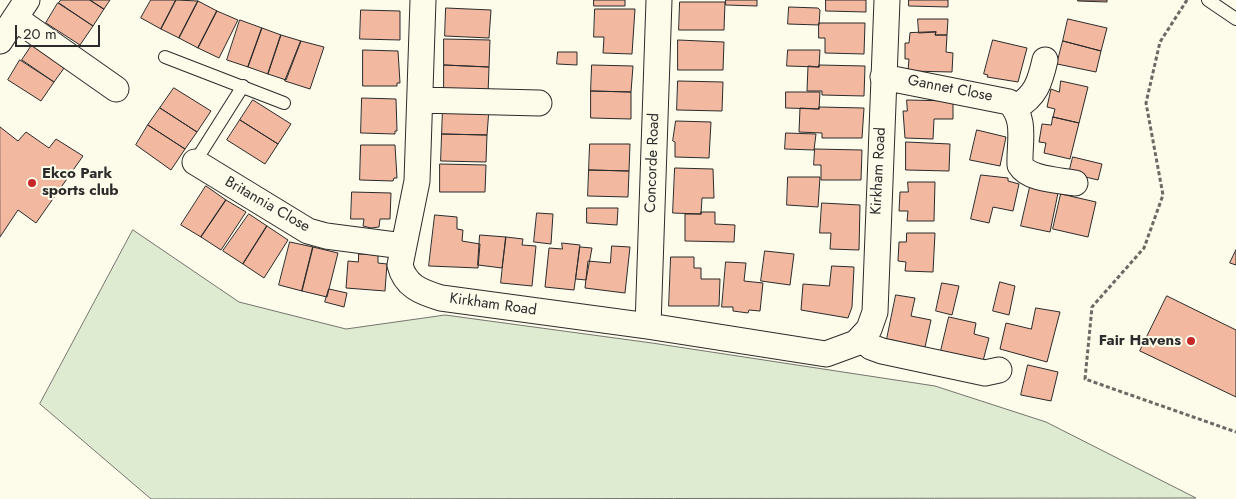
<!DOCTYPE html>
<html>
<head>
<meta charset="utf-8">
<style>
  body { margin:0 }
  #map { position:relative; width:1236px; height:499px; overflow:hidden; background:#fdfbea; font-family:Jost,sans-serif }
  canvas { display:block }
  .scale { position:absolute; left:15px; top:25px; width:85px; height:22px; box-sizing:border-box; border:2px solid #2b2b2b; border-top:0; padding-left:6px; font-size:15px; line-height:18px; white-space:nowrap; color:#2b2b2b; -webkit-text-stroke:4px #fdfbea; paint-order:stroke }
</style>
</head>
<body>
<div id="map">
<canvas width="1236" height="499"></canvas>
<div class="scale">20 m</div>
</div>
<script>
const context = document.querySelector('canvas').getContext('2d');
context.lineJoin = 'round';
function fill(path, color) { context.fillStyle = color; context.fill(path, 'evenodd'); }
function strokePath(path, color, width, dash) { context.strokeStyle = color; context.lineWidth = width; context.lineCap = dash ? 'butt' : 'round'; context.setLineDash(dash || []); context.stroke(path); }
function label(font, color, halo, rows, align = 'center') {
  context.font = font + ' Jost,sans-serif'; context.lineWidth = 4; context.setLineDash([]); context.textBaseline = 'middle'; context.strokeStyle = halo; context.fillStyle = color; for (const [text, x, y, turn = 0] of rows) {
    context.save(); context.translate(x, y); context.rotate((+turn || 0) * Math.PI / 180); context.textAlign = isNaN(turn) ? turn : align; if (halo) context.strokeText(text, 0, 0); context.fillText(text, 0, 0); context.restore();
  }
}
const green = new Path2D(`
  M133,230L239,302L346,329L445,315L652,343L935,386L1046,422L1196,498L151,499L40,404Z`);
fill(green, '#deebd1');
strokePath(green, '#74746e', 1);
const building = new Path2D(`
  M61,0H90L104,9L93,26L59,3Z
  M90,0H110L104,9Z
  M151,0H176L161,29L141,18Z
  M176,0L198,1L179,38L161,29Z
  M594,0H625V6H594Z
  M726,0H757V6L726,5Z
  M826,0H866V12L826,11Z
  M909,0H948V7L909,6Z
  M1078,0H1107V2L1078,1Z
  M198,1L217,11L198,48L179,38Z
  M680,2H725L724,30H679Z
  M58,3L93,26L80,45L46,23Z
  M789,7L818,8L820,10L819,25L788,24Z
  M446,8L491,10L489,38L445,36Z
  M595,9H635L632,54L603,53L604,37H594Z
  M361,10L400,11V40L360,39Z
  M217,11L238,20L219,58L198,48Z
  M918,19H948L947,35H935L936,32L919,33Z
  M1068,19L1107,28L1101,51L1063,41Z
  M240,20L262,28L248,67L227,60Z
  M819,23H865L864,54L825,53V38H819Z
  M262,28L281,35L268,74L248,67Z
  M936,32L935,35H947L946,52L953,53L952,72L908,71L909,59H905V43H909L910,33Z
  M281,35L301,41L286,80L268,74Z
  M444,39L490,40L489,67L444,65Z
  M678,40L724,42L723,70H678Z
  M993,40L1027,48L1018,82L987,77L988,75L984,74Z
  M301,41L324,47L310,89L285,81Z
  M1063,41L1101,51L1096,72L1057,64Z
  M34,42L67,64L54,82L22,60Z
  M363,50L398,51L400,83H397V86H363Z
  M788,50H820L819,67L787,66Z
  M558,52H577V65L557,64Z
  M20,60L54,82L41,101L8,80Z
  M444,65L489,67L488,94L444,93Z
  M592,65L633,66L631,92L591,91Z
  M819,65L865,66L864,96L822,95V91H807L808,66L819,67Z
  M678,81L723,82L722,111L677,110Z
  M1061,81L1088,87L1079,123L1053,117L1055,109L1047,107L1051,89L1059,92Z
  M174,88L211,111L197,132L160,108Z
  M591,91L631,92V119L591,118Z
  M786,92H820L819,109L786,108Z
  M362,98L396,99L397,131H395V134L361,133Z
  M253,100L291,124L278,144L240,120Z
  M907,100L953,101V119H934L933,139L905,138L903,111H907Z
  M443,107L489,109L487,135L442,134Z
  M819,107L864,108L862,138H822V133L799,132L800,108L819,109Z
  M160,108L197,132L185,149L148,125Z
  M1053,117L1079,123L1070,159L1044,153L1046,143L1039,142L1042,124L1051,125Z
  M240,120L278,144L265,164L227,140Z
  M676,121L711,122L709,158L675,157V142L673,141Z
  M148,125L185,149L171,170L136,145Z
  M0,127L18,141L26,132L49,148L56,139L83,156L36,223L18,210L0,237Z
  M977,130L1006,137L1000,166L970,160Z
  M786,133L816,134L814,150L785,149Z
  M442,134L487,135L486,162L441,161Z
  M906,142L950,144L949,171L906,170Z
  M590,144H630L629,171L589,170Z
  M361,145H395L397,178H394L393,181L360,180Z
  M815,149L862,150L861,180H821V165H814Z
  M1073,157L1102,164L1098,180L1069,173Z
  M440,164L486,165L485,192H440Z
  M675,168L713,169L714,198H702L701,214L673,213Z
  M589,170L629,171L628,197L588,196Z
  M981,175L1008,178V181L1019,184L1013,211L993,207L989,223L971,219Z
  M788,177H820L818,207L787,205Z
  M908,182H935L934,221H907L908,211H899L900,192H908Z
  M206,186L226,200L201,237L181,225Z
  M1030,187L1058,193L1050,232L1021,226Z
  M352,192L391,193L390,219H380L379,227L371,228L363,226L364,219H351Z
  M1061,194L1096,202L1088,237L1053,229Z
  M226,200L246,212L221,250L201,237Z
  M822,203L860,205L859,250L830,249L831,233H820Z
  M587,208H618L617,225L587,223Z
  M701,212H715V224L735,225L734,242L685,241V214H701Z
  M537,213L553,214L551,244L534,242Z
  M249,214L267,226L243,264L223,251Z
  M435,215L457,217V229L463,230L462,241L480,244L478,268L429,266Z
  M267,226L288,240L264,278L243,264Z
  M907,233H935L933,272L905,271L906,262L898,261L899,242H906Z
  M480,235L506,237L502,268L478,265Z
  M506,237L523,239L522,245L536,246L532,286L501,283Z
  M290,242L313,247L302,291L279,285Z
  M562,243L580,245L574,290L545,287L549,248L562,249Z
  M612,246L630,247L625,293L585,288L588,261L610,263Z
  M313,247L338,253L327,297L302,291Z
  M580,247L592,248L586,280L576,279Z
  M1236,250V265L1230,263Z
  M765,251L794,254L790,285L761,281Z
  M359,254L378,255V263L387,264L385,291L346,288L348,261L358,262Z
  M671,257H694V268H701V279H720L719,306H669Z
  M726,262L746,263L744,281L763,283L760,311L749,310L748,313L733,311V307H722Z
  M832,266L854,267L852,307L848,318L801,310L803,284L829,286Z
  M1000,282L1015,286L1009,315L993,311Z
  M942,283L959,286L952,315L936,311Z
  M329,289L347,293L344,307L325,302Z
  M896,295L915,298L911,316L931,320L925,347L897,345V341L887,339Z
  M1167,296L1236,330V397L1140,351Z
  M1036,308L1060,312L1047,362L1000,349L1006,323L1031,329Z
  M949,317L976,323L974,334L989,338L982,365L940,355Z
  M1028,365L1058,372L1051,401L1021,395Z`);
fill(building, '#f2b8a0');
strokePath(building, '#2b2b2b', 1);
const service = new Path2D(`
  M1208,0L1236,19
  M165,57L284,103
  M195,162L243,86`);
const minor = new Path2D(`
  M423,0L417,181L400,265C405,286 421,292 441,298L648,326L826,354L856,343L869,329L875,312L887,0
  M15,18L116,89
  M0,41L27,0
  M883,77L1009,102C1027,119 1019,142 1020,165C1029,180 1059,180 1075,183
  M420,100L539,103
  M1015,108C1036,96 1040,82 1045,60
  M195,162L308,231L326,236L403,246
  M648,326L659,0
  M861,338L871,347L882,351L985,373L999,370`);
strokePath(service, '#2b2b2b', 14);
strokePath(minor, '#2b2b2b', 27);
strokePath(new Path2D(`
  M1187,0L1160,42L1146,103L1163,195L1144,248L1092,307L1085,379L1236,432`), '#6a6964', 3, [4, 2.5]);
strokePath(service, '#fdfbea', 12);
strokePath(minor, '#fdfbea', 25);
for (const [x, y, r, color] of [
  [32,183,5,"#c62828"],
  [1191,341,5,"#c62828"]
]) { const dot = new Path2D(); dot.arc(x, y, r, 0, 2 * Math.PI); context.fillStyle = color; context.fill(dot); strokePath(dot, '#fdfbea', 2); }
label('15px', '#2b2b2b', '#fdfbea', [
  ["Gannet Close",950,89,11],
  ["Concorde Road",653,163,-88],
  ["Kirkham Road",879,171,-87],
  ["Britannia Close",267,205,30],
  ["Kirkham Road",493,305,8]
]);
label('bold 15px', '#2b2b2b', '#fdfbea', [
  ["Ekco Park",42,174],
  ["sports club",42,191],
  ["Fair Havens",1181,341,"right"]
], 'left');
</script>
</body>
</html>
